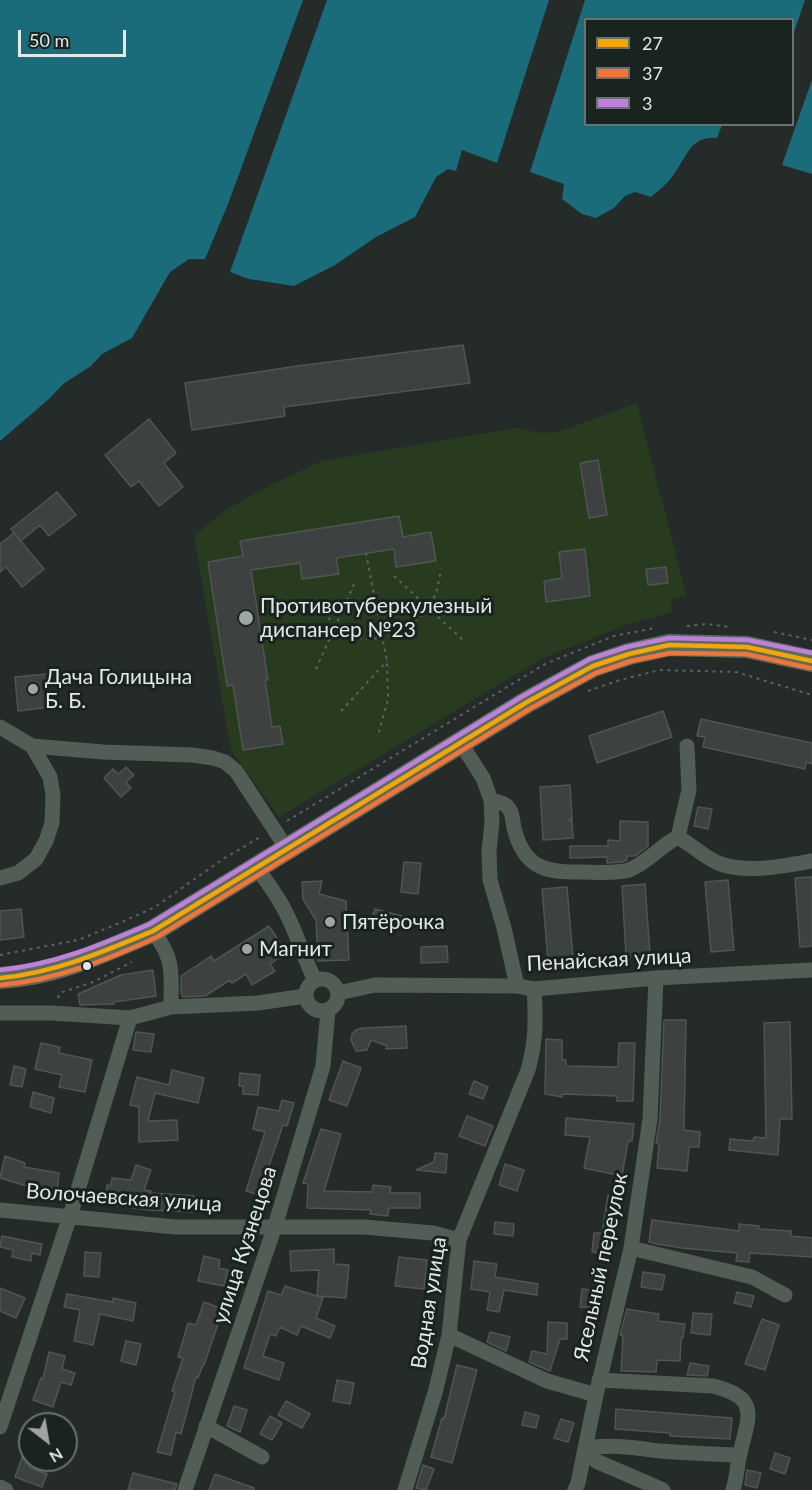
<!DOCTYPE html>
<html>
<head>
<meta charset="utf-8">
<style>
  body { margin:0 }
  #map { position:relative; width:812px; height:1490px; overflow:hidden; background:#252b29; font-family:Lato,sans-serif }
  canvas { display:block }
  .legend { position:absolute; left:584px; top:18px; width:210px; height:108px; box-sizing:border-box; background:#192320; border:2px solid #69726f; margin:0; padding:8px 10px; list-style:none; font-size:18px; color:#e2e8e6 }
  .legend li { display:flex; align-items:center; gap:12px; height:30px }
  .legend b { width:30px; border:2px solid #69726f }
  .north { position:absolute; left:18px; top:1412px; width:60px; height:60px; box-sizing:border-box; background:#192320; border:2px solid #69726f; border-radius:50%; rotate:149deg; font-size:16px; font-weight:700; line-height:24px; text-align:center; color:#e2e8e6 }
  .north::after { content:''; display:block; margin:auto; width:21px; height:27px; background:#a0a6a4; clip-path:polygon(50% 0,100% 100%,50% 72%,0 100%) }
  .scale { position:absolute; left:18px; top:30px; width:108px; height:27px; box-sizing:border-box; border:3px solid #e2e8e6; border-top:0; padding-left:8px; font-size:18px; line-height:21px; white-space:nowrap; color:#e2e8e6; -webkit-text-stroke:4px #192320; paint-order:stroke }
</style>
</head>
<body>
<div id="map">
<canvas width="812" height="1490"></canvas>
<ul class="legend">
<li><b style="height:8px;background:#f7a600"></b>27</li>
<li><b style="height:8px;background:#f57335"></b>37</li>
<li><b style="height:8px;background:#c07fdc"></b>3</li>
</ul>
<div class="north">N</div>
<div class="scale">50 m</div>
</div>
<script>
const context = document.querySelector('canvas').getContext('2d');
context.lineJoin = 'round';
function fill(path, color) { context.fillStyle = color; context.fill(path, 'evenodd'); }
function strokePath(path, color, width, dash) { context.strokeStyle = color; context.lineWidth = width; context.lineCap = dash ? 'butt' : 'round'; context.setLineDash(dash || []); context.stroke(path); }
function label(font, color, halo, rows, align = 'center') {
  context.font = font + ' Lato,sans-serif'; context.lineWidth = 6; context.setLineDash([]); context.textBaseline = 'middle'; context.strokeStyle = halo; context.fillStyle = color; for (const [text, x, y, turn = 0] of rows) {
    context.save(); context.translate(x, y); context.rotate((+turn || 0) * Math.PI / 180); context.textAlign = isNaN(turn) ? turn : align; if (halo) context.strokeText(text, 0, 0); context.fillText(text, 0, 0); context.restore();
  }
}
fill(new Path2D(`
  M637,403L686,596L671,598L672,612L626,625L541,659L279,817L231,750L194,536L227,509L273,484L322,461L516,428L542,433L558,432Z`), '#283b1f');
fill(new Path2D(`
  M0,0H303L228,204L205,259H189L170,272L132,338L102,354L91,366L63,384L49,399L0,441Z
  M327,0H549L497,163L462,150L456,171L448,169L436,177L415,217L376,237L335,265L294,286L249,279L230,272Z
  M585,0H805L793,35L792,20H586V124L722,125L717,138C689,136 687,158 672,177C666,185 659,190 651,197L635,192L625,196L614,208L596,218L582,214L562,199L564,184L530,172Z
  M812,80V174L782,165Z`), '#1a6c7a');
const building = new Path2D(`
  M463,345L470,383L284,407L285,416L192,430L185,383L297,366Z
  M149,419L176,453L164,463L183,487L159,506L139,481L131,487L105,455Z
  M598,460L607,515L589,518L580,463Z
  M57,492L76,515L49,536L40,525L21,541L11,529Z
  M399,516L403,537L431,532L436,561L396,567L394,549L336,558L339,574L302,579L300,563L251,570L268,680H265L272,727L280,726L283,744L243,750L233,685L227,686L208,562L243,556L240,541Z
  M14,533L44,569L22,587L6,567L0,572V544Z
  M585,549L590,596L546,602L544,581L562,578L559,552Z
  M666,567L668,583L648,585L646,569Z
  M47,674L51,707L18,711L15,677Z
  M663,711L672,737L597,763L589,736Z
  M701,719L812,743V764L806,762L805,769L703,747L705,737L697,736Z
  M126,767L134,775L126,782L131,788L121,797L104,778L113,769L118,774Z
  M570,785L572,819L568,820H572L573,838L543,840L540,787Z
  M698,807L712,809L708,829L694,826Z
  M620,821L648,822V846L635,856H627V860L622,862L607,863V857L570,858V846H608V840L620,841Z
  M404,862L421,863L418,894L401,892Z
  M812,877V946L800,947L795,878Z
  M728,880L734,950L711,952L705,882Z
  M322,881L319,894L346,901L349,960L318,961L316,920L303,899L302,882Z
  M645,884L650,955L626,956L622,886Z
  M567,887L573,958L548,960L542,889Z
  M21,909L24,937L0,940V911Z
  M375,909L402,916L399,928L371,921Z
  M269,926L285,950L277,955L279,958L270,964L275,971L252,985L246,974L232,983L230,980L205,996L183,997L181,993V976L211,956L214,961Z
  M447,946L448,962L421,963V947Z
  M153,970L156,996L114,1002V1004L80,1005L78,994L121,975Z
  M664,1020H686L684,1130L700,1132L699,1147H689L687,1171L657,1168L659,1144L656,1143L660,1119Z
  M790,1022L792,1119H780L778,1155L729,1150L730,1139L753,1141L754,1137L766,1138L764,1023Z
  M406,1026L407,1048L386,1049L387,1046L371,1040L367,1050L356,1051L351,1040L352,1034L356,1030L363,1028Z
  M136,1032L154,1034L151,1052L133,1050Z
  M546,1039L562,1040V1060H566V1066L618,1067L619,1043H635L633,1101H617V1096L562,1094V1097L545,1094Z
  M41,1043L60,1047L59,1053L92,1060L85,1092L59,1087L62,1075L35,1069Z
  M343,1061L361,1068L347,1106L329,1100Z
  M14,1066L26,1069L22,1087L10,1085Z
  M172,1070L204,1078L198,1103L155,1093L148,1121L177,1120L178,1140L139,1142V1107L130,1105L137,1077L169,1085Z
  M240,1073L260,1075L258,1095L243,1094V1086H239Z
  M474,1081L488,1087L483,1099L469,1094Z
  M33,1092L54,1098L51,1113L30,1107Z
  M282,1100L294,1103L287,1126L283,1125L259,1195L246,1191L265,1132L253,1129L258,1107L279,1111Z
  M467,1116L493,1126L485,1146L459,1136Z
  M566,1118L634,1124L632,1141H628L622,1176L584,1168L590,1137L565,1135Z
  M321,1129L341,1134L324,1191L372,1192L373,1185L391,1187L390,1193H420V1208H389L388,1216L370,1214L371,1210L307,1208L308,1184L303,1183Z
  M435,1153L447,1154L446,1173L416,1170L434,1162Z
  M5,1156L25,1163L24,1167L59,1173L57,1191L33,1188L0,1178Z
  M505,1164L524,1170L517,1191L499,1185Z
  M136,1165L151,1170L144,1190L151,1191V1193L194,1196V1212L149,1210L105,1204L107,1185H111L112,1178L131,1180Z
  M608,1195L620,1197L617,1228H614L610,1255L592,1252L594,1233H602Z
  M652,1220L739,1231V1224L759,1226V1229L791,1231V1236L812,1238V1257L750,1253L749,1262L736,1261L737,1253L682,1248L657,1244L649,1242Z
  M495,1222L514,1224L513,1236L494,1234Z
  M2,1236L42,1244L40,1255L32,1253L31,1261L12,1257L13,1250L0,1247Z
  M334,1249V1264L349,1265L346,1298L318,1296L323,1298L316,1318L335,1326L330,1338L301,1326L297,1335L280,1327L276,1336L270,1334L263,1356L284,1363L279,1380L244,1368L268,1291L281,1295L285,1286L317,1296L319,1270L291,1271L290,1251Z
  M85,1252L101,1253L99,1277L84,1276Z
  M204,1256L220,1260L219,1268L228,1270L224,1286L198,1281Z
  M399,1257L427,1260L424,1289L395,1286Z
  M474,1261L497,1264L495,1277L538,1284L537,1295L504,1290L499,1312L487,1310L490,1292L471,1289Z
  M643,1272L665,1275L662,1290L641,1287Z
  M0,1288L25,1298L16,1318L0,1311Z
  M582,1289L602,1291L600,1309L580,1307Z
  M737,1292L754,1296L751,1307L734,1303Z
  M67,1294L113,1302V1298L136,1303L133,1321L100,1314L93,1345L74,1341L80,1310L64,1307Z
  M204,1302L223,1309L204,1365H203L198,1378L196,1377L181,1434L176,1432L171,1455L157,1452L175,1392L172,1391L183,1358L178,1357L188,1323L196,1325Z
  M627,1309L659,1314L658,1321L685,1324L683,1338H681L680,1361L657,1360L656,1372L621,1371L623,1336L620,1335Z
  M693,1313L712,1314L710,1335L691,1333Z
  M762,1319L779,1325L765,1370L745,1364Z
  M548,1322L567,1323V1339H560L550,1371L529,1362L532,1351L547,1354Z
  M490,1332L510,1337L506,1351L487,1342Z
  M126,1341L141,1344L136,1365L121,1361Z
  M49,1352L65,1356L62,1369L75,1373L71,1385L61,1382L53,1407L33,1400L41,1378L43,1379Z
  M690,1363L709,1366L707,1376L687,1375Z
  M457,1365L477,1370L452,1463L431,1457L442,1418L444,1419Z
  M337,1380L354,1383L350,1404L333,1401Z
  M286,1401L310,1414L302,1428L278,1415Z
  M234,1406L247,1410L240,1432L227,1426Z
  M616,1409L732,1418L730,1439L670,1436V1433L615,1429Z
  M525,1412L539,1416L536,1428L522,1425Z
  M270,1416L282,1423L272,1440L260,1434Z
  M561,1419L574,1423L568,1442L554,1438Z
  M29,1439L30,1468L47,1474L42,1487L15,1477Z
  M775,1453L790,1458L785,1474L770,1469Z
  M423,1465L434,1469L426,1490L416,1488Z
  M747,1470L761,1473L757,1488L745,1485Z
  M133,1473L177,1484L175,1490H128Z
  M215,1474L254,1488V1490H209Z`);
fill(building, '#3d4241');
strokePath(building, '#505554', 1.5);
strokePath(new Path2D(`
  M366,553L387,661L388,699L379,732
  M394,576L463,640
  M278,608C294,607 313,606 327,617C335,622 339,632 348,635C380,647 416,629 432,601C438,591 439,580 441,569
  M687,626L708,624L729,627
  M774,632L812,640
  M316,669L355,582
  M588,691L620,680L660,670L736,672L812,695
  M341,711L387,661
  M287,821L545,664L614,636L655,628
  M0,955L78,940L122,922L155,907L223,859L262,836
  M58,998L60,993L93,982L132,962`), '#5a635e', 2, [3, 4.5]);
strokePath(new Path2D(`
  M0,727L32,746L50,777L53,795L52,823L46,841L36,859L18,873L0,878
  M460,742L483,778L491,800L492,821L489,852L490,880L504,928L517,986
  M32,746L103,752L192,755L213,758L225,762L236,771L287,849
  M491,800C494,801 500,802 504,804C513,809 512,819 514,828C524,868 545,873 583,872C597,872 615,874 629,870C647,863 660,846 678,837C692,845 704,857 718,863C745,874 784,866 812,861
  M678,837L689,790L687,746
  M257,868C267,882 278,896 285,911C297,933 303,957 315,980
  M153,931C175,961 171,971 171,1007
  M306 995a16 16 0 1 1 32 0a16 16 0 1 1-32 0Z
  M338,993L375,985L517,986L534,989L656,978L812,970
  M0,1013H51L130,1018L171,1007L258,1003L305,996
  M0,1210L175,1227H364L433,1233L459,1240
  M631,1248L752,1277L785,1295
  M449,1335L547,1381L596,1395
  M599,1380L713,1386C760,1398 749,1415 740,1453C737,1465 737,1478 733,1490
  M206,1426L262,1457
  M0,1427L70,1216L130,1018
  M586,1448C611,1444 635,1448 660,1451C686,1453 713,1454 739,1455
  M586,1448L596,1461L663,1490
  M0,1487L6,1490
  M185,1490L275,1226L323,1066L328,1010
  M405,1490L435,1393L449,1335L459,1240L528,1070C536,1042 536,1018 534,989
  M575,1490L578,1483L596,1395L631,1248L650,1119L656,978`), '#525d56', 15);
strokePath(new Path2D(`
  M0,978C54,975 104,952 153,931L527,702L593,666L629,654L669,645L747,647L812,661`), '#586d61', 22);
strokePath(new Path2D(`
  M0,978C54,973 103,952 153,931L527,702L593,666L629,654L669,645L747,647L812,661`), '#f7a600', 4.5);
strokePath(new Path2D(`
  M1,985C56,980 107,960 157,937L531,708L596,673L631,661L670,653L746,654L810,668`), '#f57335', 4.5);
strokePath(new Path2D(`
  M0,970C53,965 101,945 150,924L523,696L590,659L627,647L669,638L748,640L812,653`), '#c07fdc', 4.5);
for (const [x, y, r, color] of [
  [246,618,8,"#a0a6a4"],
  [33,689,6,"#a0a6a4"],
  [330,922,6,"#a0a6a4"],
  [247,949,6,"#a0a6a4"],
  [87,966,5,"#e2e8e6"]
]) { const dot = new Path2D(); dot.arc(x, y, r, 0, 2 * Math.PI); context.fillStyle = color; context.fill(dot); strokePath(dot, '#192320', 2); }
label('21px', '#e2e8e6', '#192320', [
  ["Противотуберкулезный",260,606],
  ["диспансер №23",260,630],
  ["Дача Голицына",45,677],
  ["Б. Б.",45,701],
  ["Пятёрочка",342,922],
  ["Магнит",259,949]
], 'left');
label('21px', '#e2e8e6', '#192320', [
  ["Пенайская улица",609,960,-3],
  ["Волочаевская улица",124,1198,4],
  ["улица Кузнецова",245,1245,-72],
  ["Ясельный переулок",601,1267,-78],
  ["Водная улица",429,1303,-81]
]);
</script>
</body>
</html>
